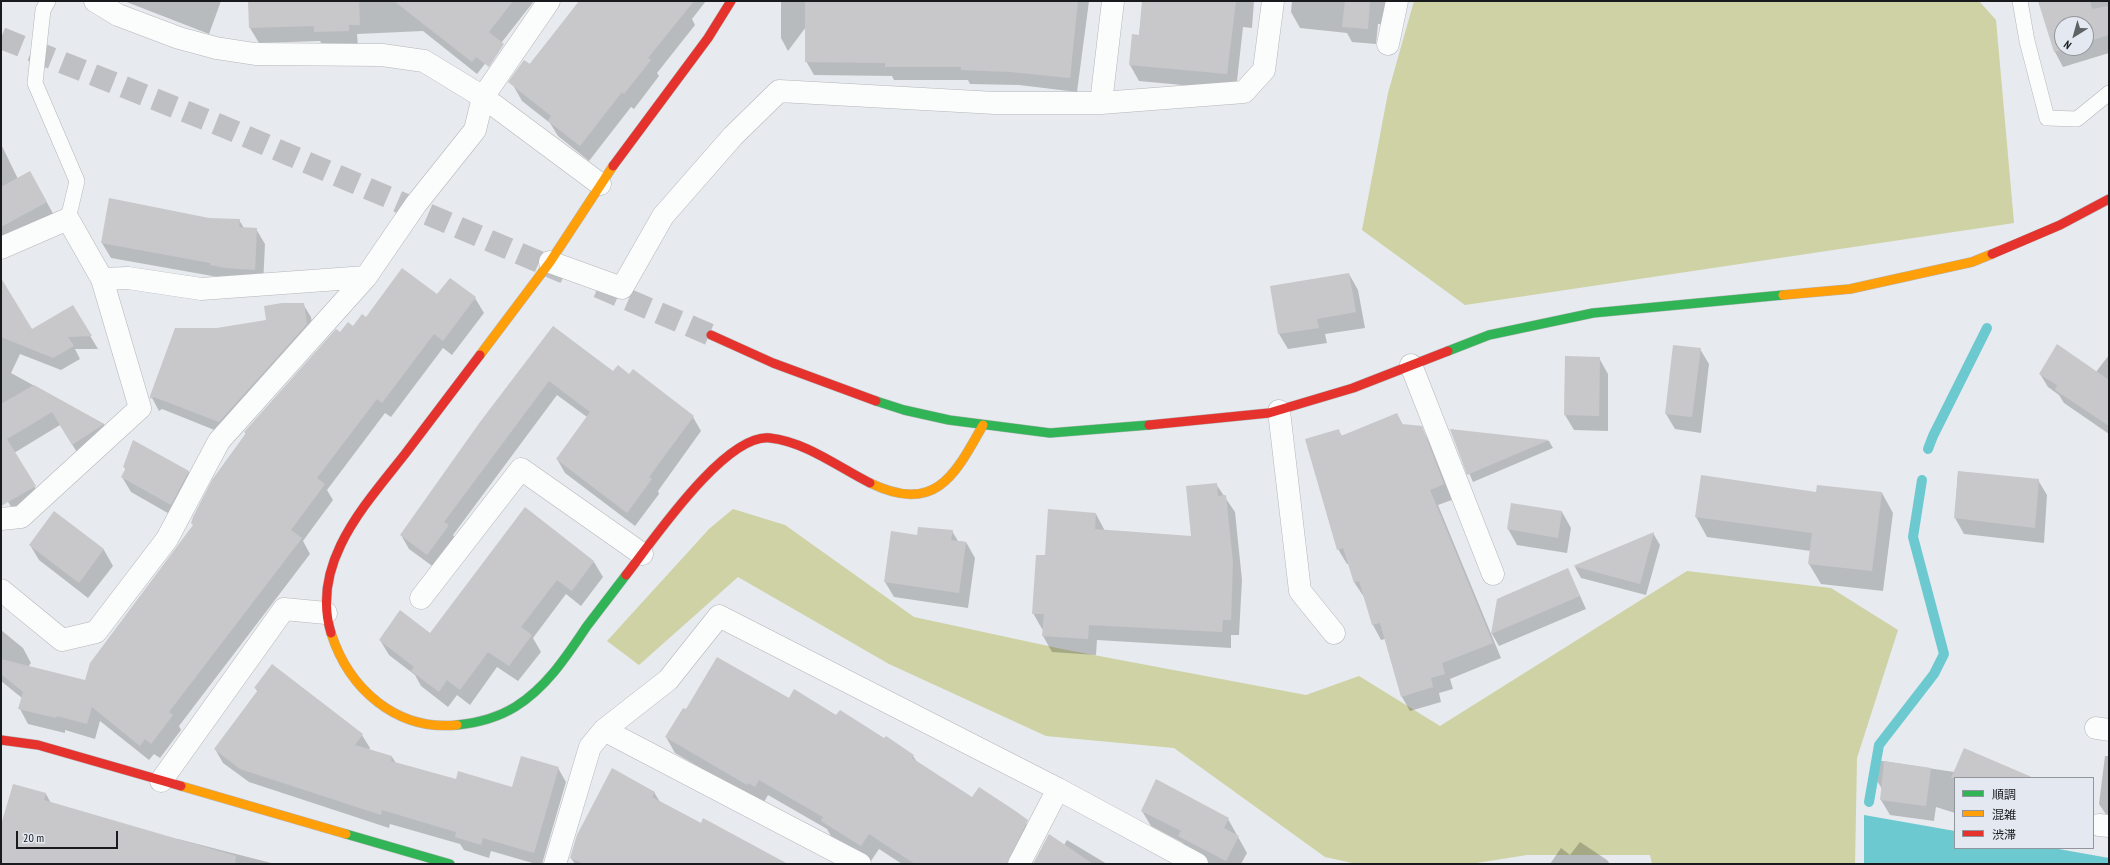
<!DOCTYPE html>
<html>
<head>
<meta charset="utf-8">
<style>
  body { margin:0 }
  #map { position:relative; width:2110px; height:865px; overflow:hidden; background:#e7eaee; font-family:"PT Sans Narrow","Noto Sans JP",sans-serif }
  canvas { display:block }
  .frame { position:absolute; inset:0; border:2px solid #181a1d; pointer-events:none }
  .legend { position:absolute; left:1954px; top:777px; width:140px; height:72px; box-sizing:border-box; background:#e4e9f1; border:1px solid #92969c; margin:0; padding:5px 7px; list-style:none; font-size:12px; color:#181a1d }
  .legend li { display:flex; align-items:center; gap:8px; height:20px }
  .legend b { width:20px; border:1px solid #92969c }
  .north { position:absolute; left:2054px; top:16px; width:40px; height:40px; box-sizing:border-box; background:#e4e9f1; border:1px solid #92969c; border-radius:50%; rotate:217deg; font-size:11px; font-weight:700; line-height:16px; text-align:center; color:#181a1d }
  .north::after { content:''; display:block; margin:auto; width:14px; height:18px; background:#606366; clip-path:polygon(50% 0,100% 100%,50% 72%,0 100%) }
  .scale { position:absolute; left:16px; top:831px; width:102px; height:18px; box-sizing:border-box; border:2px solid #181a1d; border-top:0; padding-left:5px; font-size:12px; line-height:14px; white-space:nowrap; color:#181a1d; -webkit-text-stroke:3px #e4e9f1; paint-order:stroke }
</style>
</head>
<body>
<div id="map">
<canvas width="2110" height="865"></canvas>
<div class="frame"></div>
<ul class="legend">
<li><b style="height:5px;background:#30b455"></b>順調</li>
<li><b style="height:5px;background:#ff9f0a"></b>混雑</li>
<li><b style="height:5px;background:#e5322d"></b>渋滞</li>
</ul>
<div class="north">N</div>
<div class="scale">20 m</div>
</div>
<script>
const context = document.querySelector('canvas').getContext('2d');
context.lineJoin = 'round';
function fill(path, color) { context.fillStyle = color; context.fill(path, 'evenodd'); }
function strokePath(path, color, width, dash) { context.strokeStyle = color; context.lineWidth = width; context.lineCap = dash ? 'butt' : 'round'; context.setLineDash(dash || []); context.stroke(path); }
fill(new Path2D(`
  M1414,1H1979L1996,20L2014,223L1465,305L1362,230L1388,93Z
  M733,509L785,525L914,617L1062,649L1306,695L1359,676L1440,726L1687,571L1831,588L1898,630L1857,758L1855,864H1652L1650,855H1527L1470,864H1357L1325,857L1174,748L1046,736L889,664L738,577L639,665L607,641L709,529Z`), '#ced2a4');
fill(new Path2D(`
  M1864,815L1955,831V848H2053L2109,858V864H1864Z`), '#6cc9d0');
fill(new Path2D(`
  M124,1H221L209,34Z
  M249,1H534L477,74L423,31L357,34L358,47L324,48L320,41L259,43L250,28Z
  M580,1H706L692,19L695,25L657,73L659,76L634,109L631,107L589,161L558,136L550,123L522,101L513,85Z
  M781,1H1089L1077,92L1019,85L970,84L968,80H894L892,76L814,75L806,61V27L788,51L781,38Z
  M1143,1H1254L1252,28L1243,27L1236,90L1139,81L1130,65L1133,35L1139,36Z
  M1292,1H1388L1386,24H1378L1376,44L1352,42L1347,33L1300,28L1291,12Z
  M2040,1H2109V53L2063,67L2055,52ZM2062,24H2086V48H2062Z
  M1,144L18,179L30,172L55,217L7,244L1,233Z
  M209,219L239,220L244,228L256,229L265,244L263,285L111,258L102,243Z
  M1349,274L1358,290L1365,328L1325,334L1327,343L1288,349L1279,334Z
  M1,280L32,331L73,307L98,349H75L80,359L61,370L20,354L11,373L104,424L111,437L80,457L60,425L14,453L42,499L16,515L1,490Z
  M437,296L475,298L484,313L452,355L443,348L391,417L385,413L327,490L333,500L303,541L310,554L179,726L181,730L160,758L154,754L149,760L100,721L95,739L65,730V733L28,724L20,709L22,698L1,681V630L23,648L31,663L28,667L86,681L194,526L192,523L246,435L245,432L340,333L353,327L366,318Z
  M303,304L311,317L314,337L227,435L162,409L159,411L151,396L217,329L267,321Z
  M554,327L613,372L630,375L693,417L701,431L658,491L659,494L635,526L565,473L557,459L587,417L557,395L453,535L456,540L435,568L409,549L401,535Z
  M1700,349L1709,364L1701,433L1675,429L1666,414Z
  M2109,355V434L2064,403L2059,395L2048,387L2040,374L2096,372Z
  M1599,358L1608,374V431L1574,430L1565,415Z
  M1397,414L1403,425L1421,427L1430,443L1452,500L1438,505L1501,658L1450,679L1453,689L1439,693L1441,702L1410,711L1402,697L1385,639L1381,640L1373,625L1364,597L1354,582L1349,564H1347L1338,549V430L1342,436Z
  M1451,431L1549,441L1553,448L1473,482Z
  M124,467L188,471L197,487L180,520L131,492L122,477L126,470Z
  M1958,472L2038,480L2047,495L2044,543L1964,534L1955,518Z
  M1216,484L1235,512L1242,580L1239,635H1231V648L1097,640L1096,655L1052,652L1043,636L1044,629H1042L1033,613L1045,556L1096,514L1105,531L1192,538Z
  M1882,493L1893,513L1883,591L1821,584L1809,564L1811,551L1707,537L1696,517L1817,494Z
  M1512,504L1562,512L1571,528L1567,553L1517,545L1508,529Z
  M54,513L104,550L113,566L88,598L39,560L30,545Z
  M952,531L958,541L966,542L975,558L968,608L894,597L885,582L918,536Z
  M1653,533L1660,545L1646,595L1581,578L1575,567Z
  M594,562L603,577L581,606L566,594L533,638L541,652L518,681L497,667L470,705L457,695L448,707L421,686L415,675L389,655L380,640L431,634Z
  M1568,569L1586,609L1499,646L1492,634L1498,600Z
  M255,688L362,735L370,748L369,750L392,757L396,763L456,780L512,788L558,768L566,782L542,864H536L491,851L489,858L464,850L460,844L390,824L389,828L249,782L223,763L215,749L258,692Z
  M789,699L836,716L885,740L913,756L917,762L972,798L1023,818L1032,834L1012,864H902L879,849L871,861L831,836L827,829L768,795L764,802L756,800L675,753L666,737Z
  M2105,756H2109V819L2099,804Z
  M1876,760L1954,772L2023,778H1955V813L1936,807L1934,821L1890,815L1881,800L1882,789L1873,774Z
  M654,792L660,802L779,864H575L571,858Z
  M46,794L51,803L178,841V839L275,864H1V829Z
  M1142,811L1228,819L1247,853L1241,864H1211L1188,852L1183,843L1151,826Z
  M1067,840L1107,864H1053Z
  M1580,842L1607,860L1610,864H1550L1561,848L1570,855Z`), '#0003');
strokePath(new Path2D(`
  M1928,449L1933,436L1987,328
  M1869,802L1879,745L1934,674L1944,654L1913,537L1922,480`), '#6cc9d0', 10);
fill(new Path2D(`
  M248,1H359L360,25H349V31L314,32V26L249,28Z
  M394,1H513L489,32L504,44L489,67L476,57L472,62Z
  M579,1H694L648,58L651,60L624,94L622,92L580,146L548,121L551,116L508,82L524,60L530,64Z
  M805,1H1078L1070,78L1011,72L961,70V67H885V63L805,62Z
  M1142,1H1236L1227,74L1129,65L1132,34L1139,35Z
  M1345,1H1370L1368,29L1342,27Z
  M2038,1H2090L2092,9L2109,6V35L2086,42V24H2062V48H2067L2054,52Z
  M30,171L47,202L1,227V187Z
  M109,198L209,218L240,219L239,227L257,228L255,270L226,268L210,265V263L101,243Z
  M402,268L437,294L450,278L476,297L443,341L434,334L382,403L377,399L317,478L325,484L291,530L302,538L169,712L173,715L151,744L145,739L140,746L92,707L87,724L57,716L56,718L18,709L23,692L1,674V659L85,680L90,663L193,525L191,523L193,517L212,480L246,433L244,432L336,329L340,332L348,322L353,326L362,314L366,317Z
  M1349,273L1356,312L1317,319L1319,328L1278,334L1270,286Z
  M1,278L32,329L73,305L92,336L68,337L74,346L53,358L1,337Z
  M282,303H304L307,324L219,422L154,397L150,399V396L175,328H217L266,320L264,306Z
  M553,326L613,371L618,365L629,374L633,369L694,416L649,477L652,479L627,513L556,459L590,412L549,381L444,522L449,525L427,555L400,535L480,422Z
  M2057,344L2109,380V426L2055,390L2057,385L2039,374Z
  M1673,345L1701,348L1692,417L1665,414Z
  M1565,356L1600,357L1599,416L1564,415Z
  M34,385L104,424L72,445L52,412L7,439L36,486L1,506V404Z
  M1397,413L1402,424L1422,426L1444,484L1430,490L1493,643L1442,663L1445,674L1431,678L1433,687L1401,697L1380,623L1372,625L1359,581L1354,583L1343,548L1337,550L1305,439L1339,429L1341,436Z
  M1450,429L1549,440L1467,475Z
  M133,440L189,471L171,505L121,477L126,468L123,467Z
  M1958,471L2039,479L2035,528L1954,518Z
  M1701,475L1816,492L1817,485L1882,492L1872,571L1808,564L1812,533L1695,517Z
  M1217,483L1218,496L1226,495L1233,563L1231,620H1223L1222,632L1089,625L1088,639L1042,636L1044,614H1032L1036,555H1045L1048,509L1096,513L1095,529L1191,536L1186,486Z
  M1511,503L1562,511L1558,538L1507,529Z
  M525,507L594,561L572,591L557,580L521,627L532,635L509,666L488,652L460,690L447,680L439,692L411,671L414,667L379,640L400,610L430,633Z
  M54,511L104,549L79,583L29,545Z
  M918,527L953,530L951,540L966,542L959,593L884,582L891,531L917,535Z
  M1654,532L1640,584L1573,566Z
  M1568,568L1580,596L1491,634L1497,599Z
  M717,657L789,698L794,689L836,715L840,710L884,738L886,736L914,755L912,758L972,797L979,787L1014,810L1028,820L1007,864H915L869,834L861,846L821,821L823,817L759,780L755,787L748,783L747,785L665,737L683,708L686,709Z
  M272,664L363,734L355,745L392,756L391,761L456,779L458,771L512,787L521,756L559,767L534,853L483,838L481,845L455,837L456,832L382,810L381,815L240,769L214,749L258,690L254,688Z
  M1964,748L2034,778H1951Z
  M1884,761L1931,768L1926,806L1880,800Z
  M612,768L655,792L652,797L701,823L703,818L788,864H584L570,858L577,835Z
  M1156,779L1229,818L1224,828L1239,836L1226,861L1178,836L1181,831L1141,811Z
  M13,784L46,793L44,800L236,856L235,864H1V825Z
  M1049,834L1093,864H1033Z`), '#c8c7ca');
strokePath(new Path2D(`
  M1,38L222,126L565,273
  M598,287L711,335`), '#bec0c4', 22, [22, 11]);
const lane = new Path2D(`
  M48,1L43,10L35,83L77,181L68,219
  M2020,1L2027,41L2047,118L2077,119L2109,93`);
const street = new Path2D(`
  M95,1L118,15L179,38L216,48L255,54L382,55L424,61L483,97L600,184
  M1388,44L1397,1
  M1101,103L1113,1
  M1,248L68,219L102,279L140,408L21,517L1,519
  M550,262L622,288L663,216L733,136L779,91L995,103H1101L1244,92L1264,70L1273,1
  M102,279L128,278L201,289L366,277
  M1411,365L1493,574
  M1279,411L1300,591L1334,633
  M1,590L62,640L96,632L167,539L219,441L366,277L416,204L475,130L483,97L549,1
  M421,598L521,469L642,554
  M2096,728L2109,730
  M604,730L860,864
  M161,781L284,609L326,613
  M1058,789L1197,864
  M2099,825L2109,826
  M555,864L590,747L604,730L668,680L719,616L1058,789L1019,864`);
const fast = new Path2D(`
  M1448,351L1489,335L1593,313L1783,295
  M876,401L904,410L949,420L1050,433L1149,425
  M457,725C477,723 497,718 515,707C546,688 567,656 587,626C600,609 613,592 626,575
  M346,834L450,864`);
const slow = new Path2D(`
  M1783,295L1850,289L1972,262L1992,254
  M480,355L550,262L613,166
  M870,483C935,514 954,477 983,425
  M331,633C349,689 396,731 457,725
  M181,786L346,834`);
const jam = new Path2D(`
  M613,166L708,38L731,1
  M1992,254L2060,225L2109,199
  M711,335L773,363L876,401
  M1149,425L1269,413L1353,388L1448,351
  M626,575C652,542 725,433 770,438C806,442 838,467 870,483
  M331,633C310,563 365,505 405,454C430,421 455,388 480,355
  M1,740L38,745L181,786`);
strokePath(lane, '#b4b6b9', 16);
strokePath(street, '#b4b6b9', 23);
strokePath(fast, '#b4b6b9', 10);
strokePath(slow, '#b4b6b9', 10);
strokePath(jam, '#b4b6b9', 10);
strokePath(lane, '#fbfcfc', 15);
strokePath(street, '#fbfcfc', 22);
strokePath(fast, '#30b455', 9);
strokePath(slow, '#ff9f0a', 9);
strokePath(jam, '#e5322d', 9);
</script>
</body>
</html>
